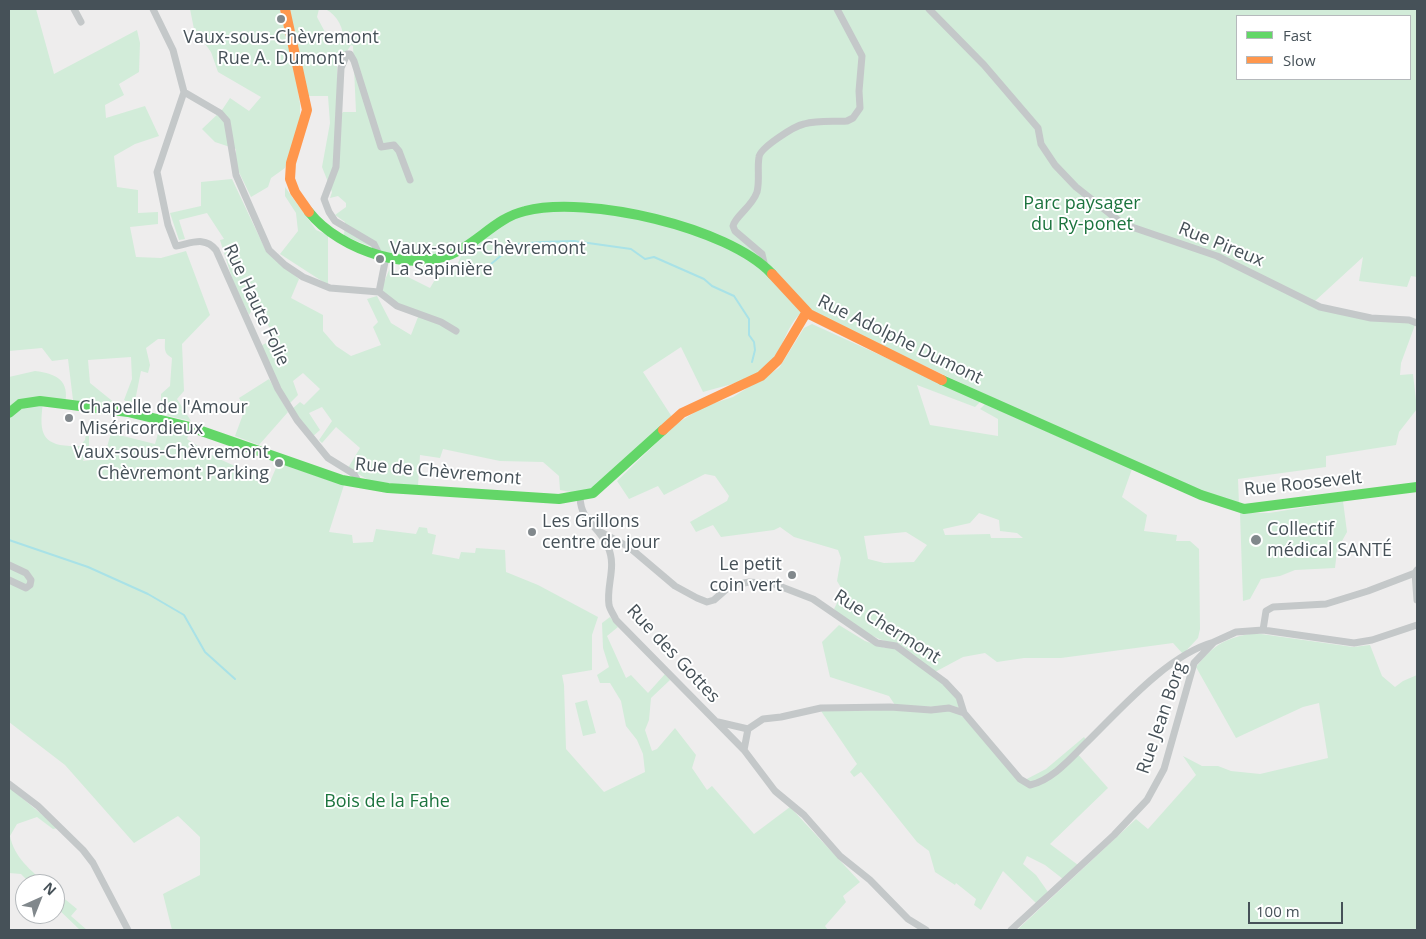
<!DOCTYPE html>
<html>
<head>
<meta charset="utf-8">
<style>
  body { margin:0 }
  #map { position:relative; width:1426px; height:939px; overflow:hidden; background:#eeeded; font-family:"Open Sans",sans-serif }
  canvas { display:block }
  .frame { position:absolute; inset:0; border:10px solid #465158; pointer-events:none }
  .legend { position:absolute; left:1236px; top:15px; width:175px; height:65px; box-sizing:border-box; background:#fff; border:1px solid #b5b9bc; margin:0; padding:6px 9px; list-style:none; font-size:15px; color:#465158 }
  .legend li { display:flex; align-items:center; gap:10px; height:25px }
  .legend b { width:25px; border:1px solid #b5b9bc }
  .north { position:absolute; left:15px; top:874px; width:50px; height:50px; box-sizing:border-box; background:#fff; border:1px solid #b5b9bc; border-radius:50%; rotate:44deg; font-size:14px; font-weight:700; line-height:20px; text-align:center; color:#465158 }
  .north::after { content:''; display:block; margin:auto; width:18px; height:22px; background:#81888c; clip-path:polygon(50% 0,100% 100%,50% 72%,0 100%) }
  .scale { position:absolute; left:1248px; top:902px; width:95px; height:22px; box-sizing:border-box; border:2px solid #465158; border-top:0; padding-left:6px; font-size:15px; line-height:18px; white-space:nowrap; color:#465158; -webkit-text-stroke:4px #fff; paint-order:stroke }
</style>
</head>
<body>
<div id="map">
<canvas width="1426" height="939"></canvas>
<div class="frame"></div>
<ul class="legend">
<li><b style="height:6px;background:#63d668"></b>Fast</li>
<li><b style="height:6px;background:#ff974d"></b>Slow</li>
</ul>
<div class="north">N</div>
<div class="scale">100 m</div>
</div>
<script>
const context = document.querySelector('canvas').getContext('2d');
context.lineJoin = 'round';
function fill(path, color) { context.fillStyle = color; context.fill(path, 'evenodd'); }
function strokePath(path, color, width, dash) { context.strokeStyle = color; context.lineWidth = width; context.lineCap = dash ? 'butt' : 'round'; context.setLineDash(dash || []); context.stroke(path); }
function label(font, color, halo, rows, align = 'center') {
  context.font = font + ' "Open Sans",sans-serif'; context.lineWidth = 4; context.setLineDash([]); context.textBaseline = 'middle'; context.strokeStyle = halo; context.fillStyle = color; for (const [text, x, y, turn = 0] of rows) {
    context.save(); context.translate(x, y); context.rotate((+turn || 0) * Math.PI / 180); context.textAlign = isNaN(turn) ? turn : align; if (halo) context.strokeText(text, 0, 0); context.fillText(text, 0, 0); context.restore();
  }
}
fill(new Path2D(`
  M9,9H36L54,74L137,30L140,43L139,72L119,84L124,95L105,105L106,118L145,106L159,136L135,144L114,156L117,187L138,190V213L158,212V224L130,227L136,257L161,258L186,251L210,315L182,344L184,391L177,399L191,421L161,414V394L170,386L172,358C163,353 165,348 165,339H158L146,348L150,365L148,373L141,371L134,406L124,400L132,379L131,357L88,360L90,383L121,408L73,400L68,359L52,361L42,348L9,351Z
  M190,9H280L294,66L300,104V123L285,168L271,178L268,187L251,197L236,166V149L215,142L202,129L222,110L230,98L249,111L261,97L218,72L211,52L194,29Z
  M287,9H319L317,17L326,34L344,43C344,29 338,15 325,9H1417V277L1411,276L1407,287L1359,281L1363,257L1315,301L1321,307L1371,318L1409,320L1415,325L1401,363L1400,375L1413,374L1417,409L1399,432L1396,445L1326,456V467L1238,479L1239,504L1201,495L805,310C787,322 785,345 772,361C756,381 726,385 703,392L681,347L643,372L672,417L598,486L581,494L560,490L559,476L543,462L500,461L443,449L440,458L420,455L418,486L370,481L348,468L360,448L336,427L322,443L319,440L332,421L322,407L309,413L320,430L311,438L291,410L300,402L304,405L320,389L303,373L293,381L298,395L288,405L260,346L275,339L260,309L253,308L249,315L233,281L220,240L224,239L207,213L179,220L185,239L179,240L170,213L201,206V182L232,179L266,251L299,279L291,298L323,315V331L336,346L351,356L381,345L373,327L378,322L367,299L377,296L391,323L411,335L418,317L395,305L381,289L390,268L430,288L436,278L452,276L462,254L425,258L392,255L344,236L345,222L335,215L346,207V203L338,196L330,198L332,192L322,167L330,123L328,96H308ZM1237,16H1410V79H1237ZM351,45L353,46L356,112H343L335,123L338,90L337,66Z
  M285,187L316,230L328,235V285L280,254L298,231L296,213L285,196Z
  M812,324L981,401L975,407L917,385L930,425L998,436V419L980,409L985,404L1132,469L1122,497L1147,515L1144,531L1177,535L1176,541H1190L1199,549L1200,629L1198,638L1183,654L1173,643L1061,658H1024L997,662L985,653L963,657L935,672L958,699L959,708L950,705L936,707L895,705L889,696L830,677L822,642L839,625L865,641L885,648L887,642C866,634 850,625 834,609L843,591L837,581L841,558L838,550L794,537L780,527L774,530L721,537L713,525L696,532L690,522L727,501L729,496L715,476L705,474L664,495L658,486L629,499L617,481L676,424L705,406L733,397L779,368L804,328ZM979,513L999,520L1000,531L1017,533L1023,538H991L990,534L945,535L943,529L970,523ZM906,532L927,545L914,562L884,563L868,559L864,536Z
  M35,371C57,374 70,380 65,405L43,403C38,437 44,447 80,446L85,440L87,426L89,425V447L83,461L99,459L107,447L111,433L155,444L161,423L190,430L187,439L215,457L270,482L278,463L344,485L329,532L352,535L353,543L373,542L376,529L416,534L419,527L427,528L428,533L436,535L432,554L459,559L461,552L475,553L476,548L505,550L506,572L538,585L598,617L592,635V670L562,675L564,685L566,749L604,792L645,772L643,754L637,740L626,726L621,701L610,683H600L597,675L609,667L603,648L602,623L610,617L618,627L607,636L626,678L631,675L648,693L665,674L670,680L651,698L649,720L645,730L652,751L657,749L675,728L696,755L692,768L707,790L712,786L754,834L790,807L860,882L843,896L846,902L825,926L828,930H172L163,894L200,875V837L178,816L134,843L65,765L9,722V377Z
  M269,379L288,412L259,445L235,436L245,409L239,398Z
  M1343,501L1347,532L1337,550L1335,568L1295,570L1280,576L1261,579L1250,599L1243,601L1240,513H1269Z
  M1254,633L1353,647L1370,645L1382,676L1395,687L1403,681L1417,675V930H1017L1136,819L1148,829L1196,775L1183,756L1202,766H1218L1231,771L1260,774L1328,758L1319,703L1303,707L1236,738L1196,667C1214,644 1226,638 1254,633Z
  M587,700L596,733L583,736L575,703Z
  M943,709L959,714L964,718L1021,782L1046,769L1084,737L1087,741L1076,752L1108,788L1050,844L1078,865L1063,879L1045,865L1027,856L1023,864L1036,875L1048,892L1037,904L1003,871L981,910L974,905L976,899L956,883L955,885L935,872L929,851L917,842L861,772L854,777L850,772L857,764L821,711Z
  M9,787L58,828L53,829L37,817L17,824L10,836C14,857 31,871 47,884H31L21,874L9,873Z
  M55,891L77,909L71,916L87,930H80L55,906Z`), '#d2ecd9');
strokePath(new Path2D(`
  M485,269L515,244L542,242L574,241L631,249L645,259L654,257L704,279L712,286L734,296L749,319V335L754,342L755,350L752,362
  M9,540L88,567L148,594L184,615L205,652L235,679`), '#a9e2e7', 2);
strokePath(new Path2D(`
  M74,9L81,22
  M153,9L173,50L184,92L157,172L168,225L176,246C192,243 205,236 216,250L278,389L297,420L328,458L354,474L359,483
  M929,9L984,65L1038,128L1041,144L1055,165L1076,187L1123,224L1217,256L1320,307L1371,318L1409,320L1417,323
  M184,92L220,113L227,121L236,175L269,250L285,265L303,277L330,288L379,292L397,306L441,322L456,331
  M379,254L374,244L335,221L329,212L324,199L336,167L341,68L347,54H350L354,61L381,147L394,145L399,151L410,180
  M765,267L762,254L735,231L733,226C735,216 752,207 757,192C760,180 757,169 759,157C760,148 794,126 804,124C818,120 833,122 847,121L853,118L860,108L859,91L862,56L837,9
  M379,292L386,257
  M580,497C581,523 599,525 608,547C617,567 606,585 609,605C610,610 614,615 616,620L744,750L775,791L804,815L840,856L870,880L908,919L926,930
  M597,530L629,547L675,586L697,598L707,602L714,600L730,586L749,582L774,584L813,599L877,643L896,646L945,682L959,697L964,713L1020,779L1030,785C1052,780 1070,759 1085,744C1120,710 1167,655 1214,642
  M9,565L26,573L31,580L30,585L26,588L9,580
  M1415,573L1417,600
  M1263,630L1266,611L1273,607L1326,604L1368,591L1415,573L1417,570
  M718,722L748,729L763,719L781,717L821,708L890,707L931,710L949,708L964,713
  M744,750L748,729
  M9,784L38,806L83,850L93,863L128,930
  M1011,930L1114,835L1147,800L1164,769L1194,663L1214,642L1236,632L1263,630L1354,643L1372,640L1417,625`), '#c4c8c9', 7);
strokePath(new Path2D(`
  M309,212C340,251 415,276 460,250C482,238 499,217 525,211C587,195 728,227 772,274
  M942,380L1201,495L1244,509L1417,487
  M9,413L20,404L40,401L128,412L190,427L342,480L388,488L559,499L593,493L663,430`), '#63d668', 10);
strokePath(new Path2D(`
  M285,9L307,110L291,163L290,179L295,192L309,212
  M772,274L809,314L942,380
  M663,430L682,413L761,376L778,360L806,313`), '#ff974d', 10);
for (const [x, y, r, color] of [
  [281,19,5,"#81888c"],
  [380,259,5,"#81888c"],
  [69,418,5,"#81888c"],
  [279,463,5,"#81888c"],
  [532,532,5,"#81888c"],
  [1256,540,6,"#81888c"],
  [792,575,5,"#81888c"]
]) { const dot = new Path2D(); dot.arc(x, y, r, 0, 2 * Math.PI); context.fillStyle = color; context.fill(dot); strokePath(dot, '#fff', 2); }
label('18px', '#465158', '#fff', [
  ["Vaux-sous-Chèvremont",281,38,"center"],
  ["Rue A. Dumont",281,59,"center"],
  ["Vaux-sous-Chèvremont",390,249],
  ["La Sapinière",390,270],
  ["Chapelle de l'Amour",79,408],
  ["Miséricordieux",79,429],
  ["Vaux-sous-Chèvremont",269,453,"right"],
  ["Chèvremont Parking",269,474,"right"],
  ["Les Grillons",542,522],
  ["centre de jour",542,543],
  ["Collectif",1267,530],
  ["médical SANTÉ",1267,551],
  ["Le petit",782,565,"right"],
  ["coin vert",782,586,"right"]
], 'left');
label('18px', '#1c743e', '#fff', [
  ["Parc paysager",1082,204],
  ["du Ry-ponet",1082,225],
  ["Bois de la Fahe",387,802]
]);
label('18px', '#465158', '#fff', [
  ["Rue Pireux",1221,245,22],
  ["Rue Haute Folie",256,305,65],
  ["Rue Adolphe Dumont",900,340,26],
  ["Rue de Chèvremont",438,472,5],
  ["Rue Roosevelt",1303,484,-6],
  ["Rue Chermont",887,627,32],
  ["Rue des Gottes",673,654,47],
  ["Rue Jean Borg",1162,718,-71]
]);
</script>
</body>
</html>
